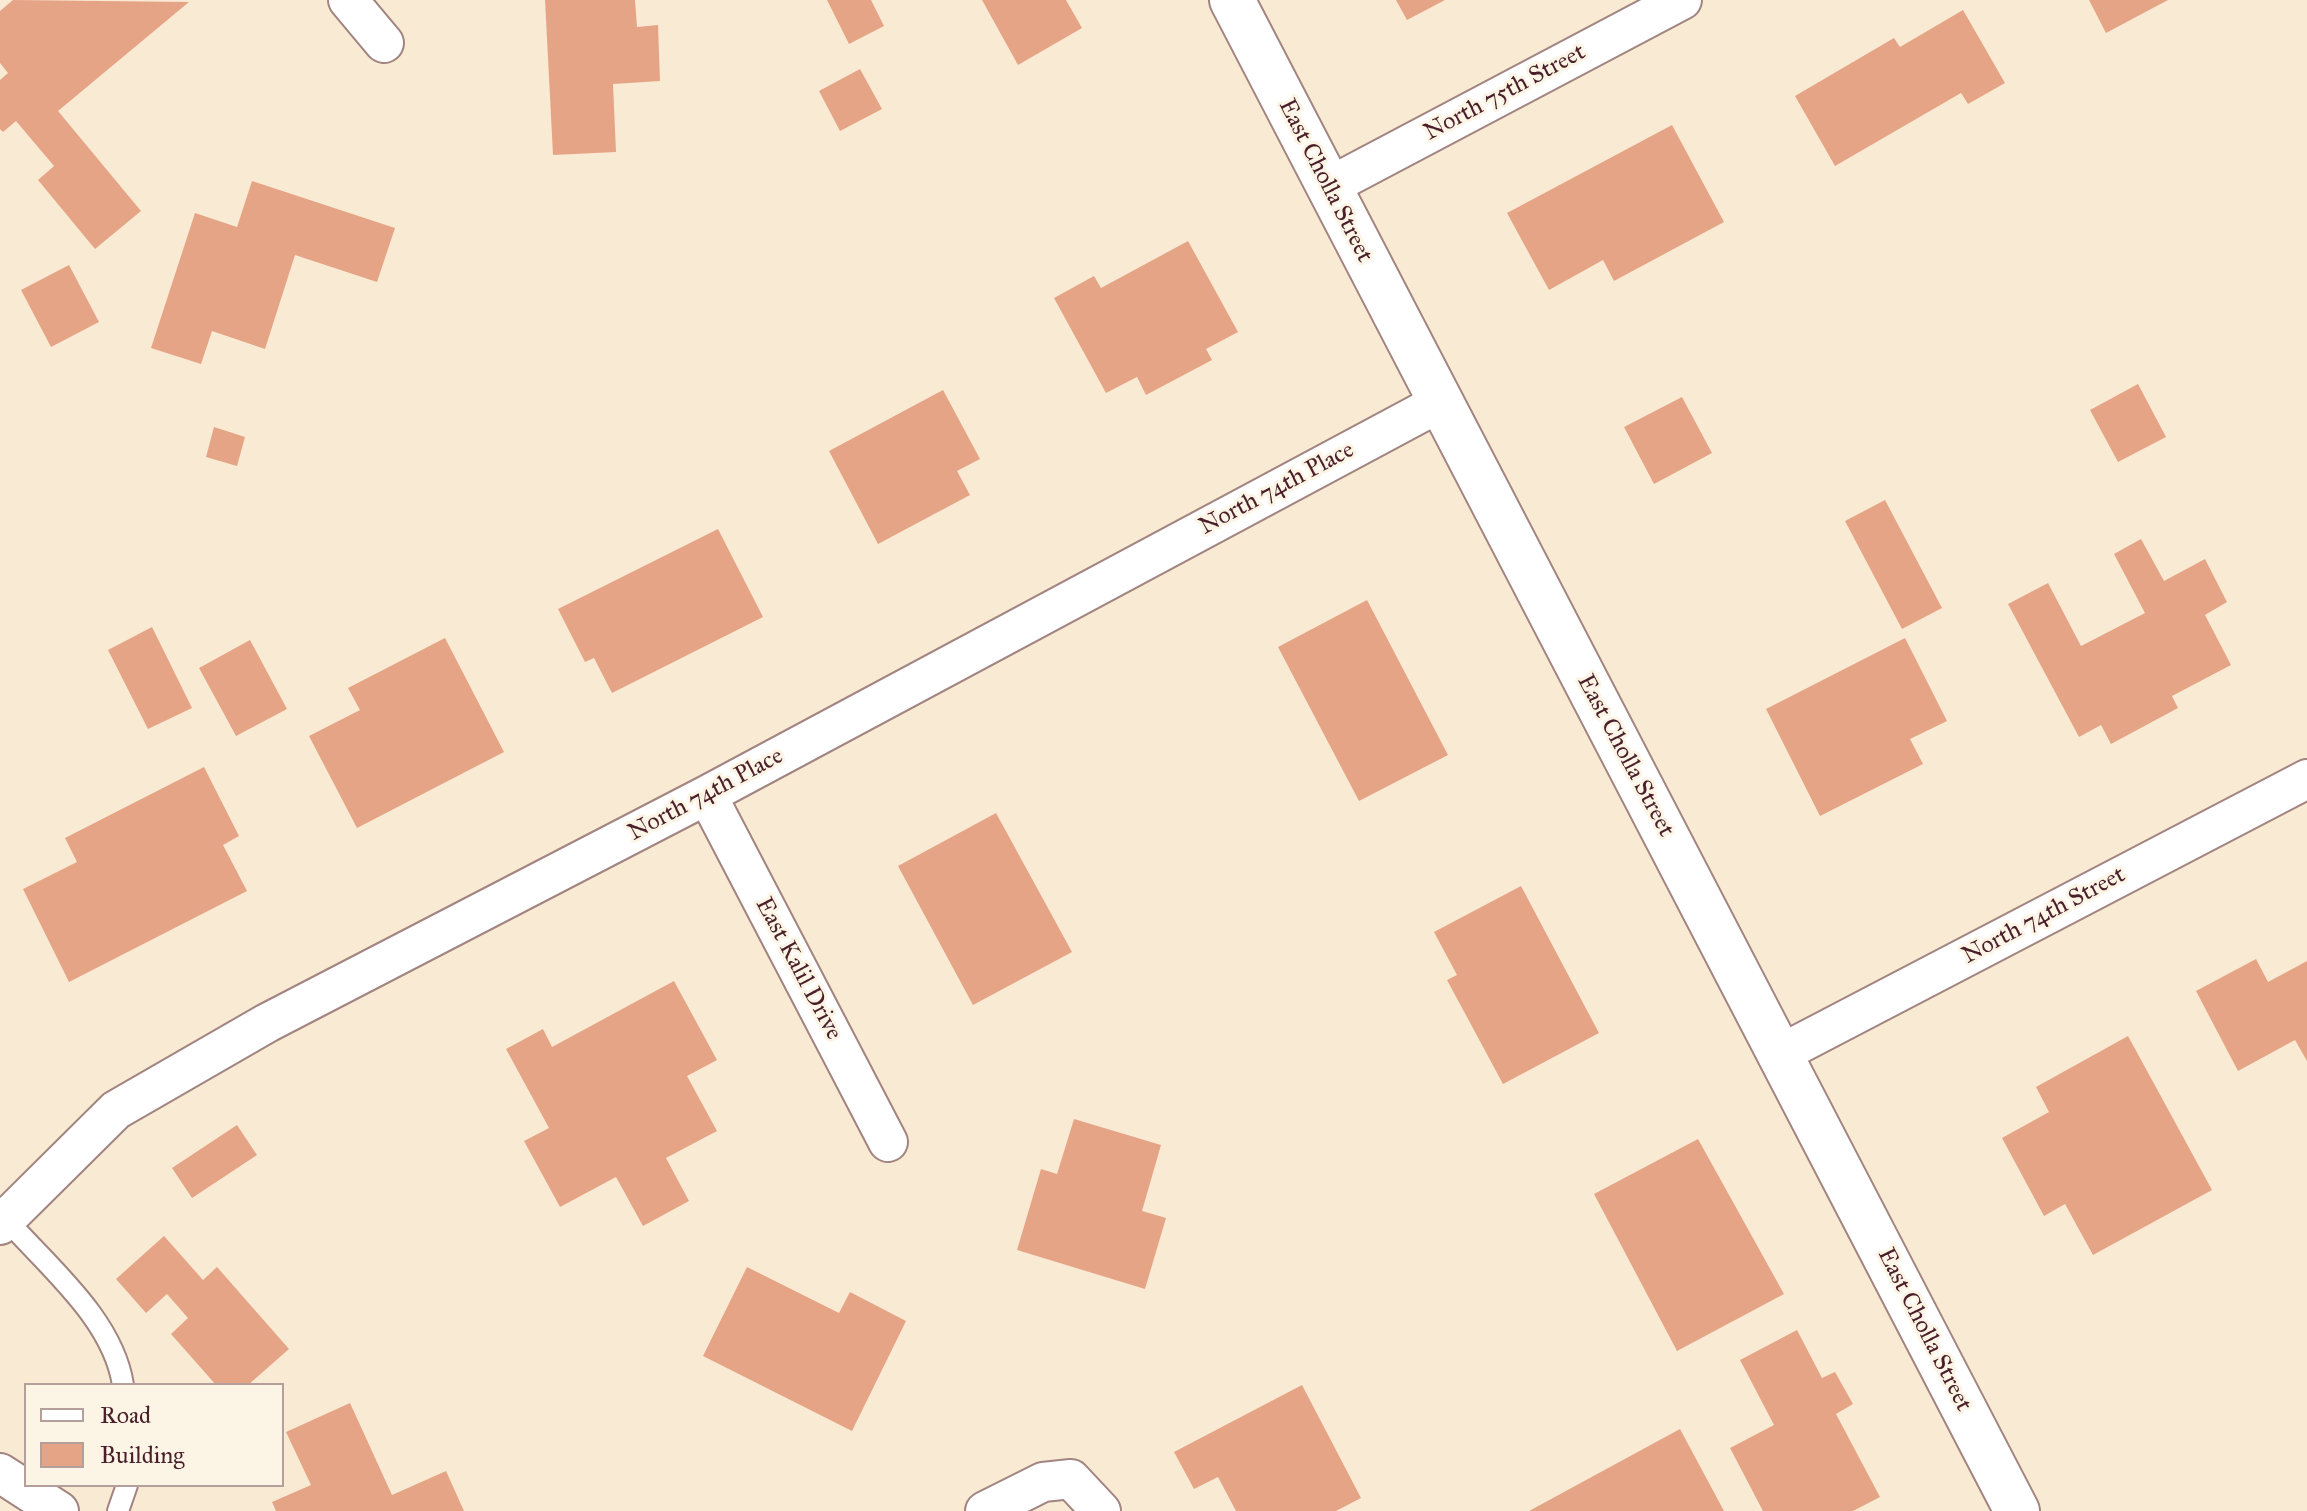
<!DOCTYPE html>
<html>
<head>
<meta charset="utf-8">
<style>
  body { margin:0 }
  #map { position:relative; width:2307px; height:1511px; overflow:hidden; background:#f9ead4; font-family:"IM FELL Great Primer",serif }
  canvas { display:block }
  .legend { position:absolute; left:24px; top:1383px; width:260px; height:104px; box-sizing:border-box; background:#fcf5e5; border:2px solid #b59f9b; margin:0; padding:10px 14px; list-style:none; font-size:24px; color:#4a1f2b }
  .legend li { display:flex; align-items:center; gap:16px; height:40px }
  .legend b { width:40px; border:2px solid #b59f9b }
</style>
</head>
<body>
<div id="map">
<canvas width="2307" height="1511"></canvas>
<ul class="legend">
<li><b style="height:10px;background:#fff"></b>Road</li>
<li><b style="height:22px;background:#e6a486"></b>Building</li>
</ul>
</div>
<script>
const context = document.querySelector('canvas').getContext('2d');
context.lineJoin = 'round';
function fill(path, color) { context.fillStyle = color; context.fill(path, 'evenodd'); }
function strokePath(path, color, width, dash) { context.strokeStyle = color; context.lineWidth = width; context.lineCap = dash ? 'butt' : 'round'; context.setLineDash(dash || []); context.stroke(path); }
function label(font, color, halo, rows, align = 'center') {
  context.font = font + ' "IM FELL Great Primer",serif'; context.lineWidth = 6; context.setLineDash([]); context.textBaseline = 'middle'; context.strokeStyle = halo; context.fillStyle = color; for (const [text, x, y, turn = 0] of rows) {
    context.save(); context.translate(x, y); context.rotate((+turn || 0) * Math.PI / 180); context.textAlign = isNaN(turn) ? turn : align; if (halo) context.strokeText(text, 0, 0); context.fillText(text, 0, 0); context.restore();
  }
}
fill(new Path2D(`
  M13,0L189,2L58,111L141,211L95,249L38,180L54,166L16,121L3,132L0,129V80L8,73L0,63V11Z
  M545,0H635L637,27L658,25L660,81L613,84L616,152L553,155Z
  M827,0H871L884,26L849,44Z
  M982,0H1066L1082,28L1018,65Z
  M1396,0H1445L1407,20Z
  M2089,0H2168L2106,33Z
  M1963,10L2005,83L1968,104L1961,93L1835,166L1795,96L1894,38L1900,47Z
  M860,69L882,109L840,131L819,91Z
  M1672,125L1724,222L1614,281L1603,260L1549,290L1507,213Z
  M252,181L395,228L377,282L295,255L265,349L212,331L201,364L151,348L195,213L237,227Z
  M1188,241L1238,332L1206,349L1212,360L1146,395L1137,377L1106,393L1054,298L1094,276L1101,288Z
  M69,265L99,322L51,347L21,290Z
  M2138,384L2166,437L2118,462L2090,410Z
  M943,390L980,459L957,471L970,495L878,544L829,451Z
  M1682,397L1712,453L1654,484L1624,427Z
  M214,427L245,437L237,466L206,457Z
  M1885,500L1942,608L1902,629L1845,521Z
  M718,529L763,617L612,693L594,658L585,662L558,609Z
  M2141,539L2164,581L2205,559L2227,602L2205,615L2231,665L2172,696L2178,708L2111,744L2101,725L2079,737L2008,604L2048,583L2081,646L2145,613L2114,554Z
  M1367,600L1448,755L1359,801L1278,647Z
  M152,627L192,708L148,729L108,650Z
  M445,638L504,752L357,828L309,736L360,710L348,688Z
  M1905,638L1947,721L1910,739L1923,764L1820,816L1766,709Z
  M250,640L287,709L236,736L199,668Z
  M204,767L239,836L223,845L247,891L69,982L23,889L77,862L65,838Z
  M996,813L1072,952L973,1005L898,866Z
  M1521,886L1599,1033L1503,1084L1447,980L1457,975L1434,932Z
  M2256,959L2268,982L2307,961V1061L2295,1040L2238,1071L2196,991Z
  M674,981L717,1060L687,1076L717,1131L666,1158L689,1201L643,1226L616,1177L560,1207L524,1141L549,1128L506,1049L543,1029L552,1047Z
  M2128,1036L2212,1190L2093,1255L2065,1204L2044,1216L2002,1138L2049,1112L2036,1087Z
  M1074,1119L1161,1145L1142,1211L1166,1218L1145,1289L1017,1250L1041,1169L1057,1174Z
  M237,1125L257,1155L192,1198L172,1168Z
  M1698,1139L1784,1294L1677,1351L1594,1194Z
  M164,1236L203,1280L217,1267L289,1349L248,1385H216L171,1334L188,1318L167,1294L146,1313L116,1279Z
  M747,1267L839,1313L850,1292L906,1321L852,1431L703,1356Z
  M1797,1330L1822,1378L1835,1372L1853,1404L1836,1414L1880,1497L1853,1511H1763L1730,1448L1774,1425L1740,1360Z
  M1302,1385L1361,1498L1336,1511H1236L1218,1477L1194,1489L1174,1452Z
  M350,1403L392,1495L446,1471L464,1511H276L272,1502L311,1485L286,1432Z
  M1680,1429L1724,1511H1529Z`), '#e6a486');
const service = new Path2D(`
  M6,1219C48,1267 113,1319 123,1385
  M118,1511L127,1485`);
const minor = new Path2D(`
  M348,0L384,43
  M1328,187L1682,0
  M707,795L888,1142
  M1782,1053L2307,779
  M0,1225L116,1110L267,1023L707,795L1439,403
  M0,1473L59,1511
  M985,1511L1043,1482L1071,1479L1101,1511`);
const tertiary = new Path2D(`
  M1232,0L2017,1511`);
strokePath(service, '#a28480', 24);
strokePath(minor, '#a28480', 42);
strokePath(tertiary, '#a28480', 48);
strokePath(service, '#fff', 20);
strokePath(minor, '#fff', 38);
strokePath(tertiary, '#fff', 44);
label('24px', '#4a1f2b', '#fcf5e5', [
  ["North 75th Street",1505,93,-28],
  ["East Cholla Street",1325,181,63],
  ["North 74th Place",1277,489,-28],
  ["East Cholla Street",1625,756,62],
  ["North 74th Place",706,795,-28],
  ["North 74th Street",2044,916,-28],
  ["East Kalil Drive",798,969,62],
  ["East Cholla Street",1924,1330,63]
]);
</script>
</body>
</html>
